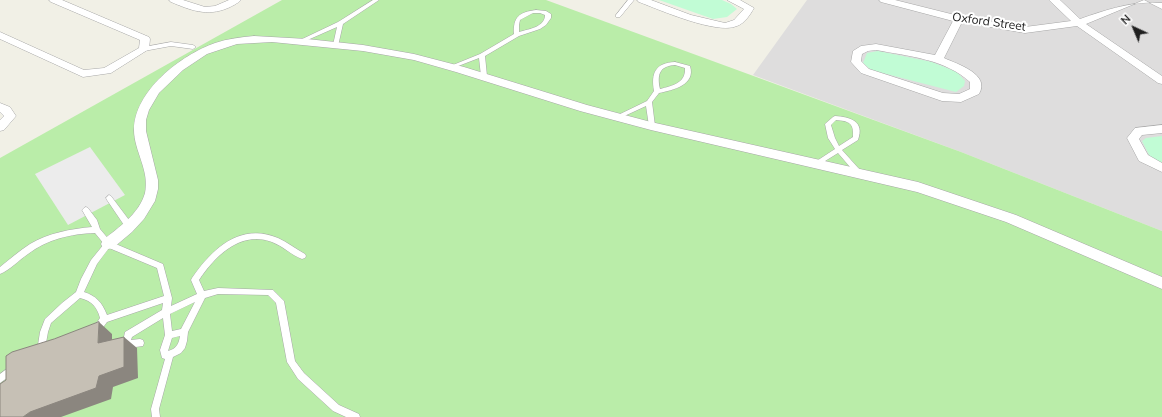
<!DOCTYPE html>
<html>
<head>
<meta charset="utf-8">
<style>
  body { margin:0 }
  #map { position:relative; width:1162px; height:417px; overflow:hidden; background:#f1f0e6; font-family:Mulish,sans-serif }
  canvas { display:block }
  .north { position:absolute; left:1114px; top:8px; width:40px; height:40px; -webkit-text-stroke:3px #fff; paint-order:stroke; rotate:316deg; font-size:11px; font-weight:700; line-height:16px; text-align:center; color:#202020 }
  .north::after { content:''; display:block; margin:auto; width:14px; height:18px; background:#202020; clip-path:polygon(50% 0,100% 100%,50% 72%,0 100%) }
</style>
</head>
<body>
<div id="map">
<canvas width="1162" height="417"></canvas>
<div class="north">N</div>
</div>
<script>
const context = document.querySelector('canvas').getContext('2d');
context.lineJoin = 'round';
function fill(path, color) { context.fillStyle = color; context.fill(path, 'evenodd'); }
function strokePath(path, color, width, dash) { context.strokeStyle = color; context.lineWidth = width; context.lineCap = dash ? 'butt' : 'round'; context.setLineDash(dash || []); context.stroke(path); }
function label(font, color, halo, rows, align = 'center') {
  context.font = font + ' Mulish,sans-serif'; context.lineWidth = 4; context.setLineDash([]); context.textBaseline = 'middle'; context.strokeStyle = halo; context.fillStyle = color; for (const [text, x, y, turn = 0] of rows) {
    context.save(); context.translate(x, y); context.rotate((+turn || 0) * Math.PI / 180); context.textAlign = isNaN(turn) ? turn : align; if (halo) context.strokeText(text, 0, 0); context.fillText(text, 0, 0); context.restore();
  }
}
fill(new Path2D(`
  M807,0H1162V231L961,152L753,75Z`), '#dedddd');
fill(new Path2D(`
  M282,0H546L961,152L1162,231V417H0V158Z`), '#baeda9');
fill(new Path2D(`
  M659,0H722L731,4L737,9L727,17L713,19Z
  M878,51L932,62L957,72L965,81L964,86L956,92L871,70L863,63L867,53Z
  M1162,136V164L1150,157L1142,141L1146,138Z`), '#c1fcd5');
fill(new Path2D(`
  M90,147L125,195L68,225L35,174Z`), '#ececec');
const lane = new Path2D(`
  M373,0H379L343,24L338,46H334L333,45L337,27L303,42H299L298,41L338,22Z
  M628,0H634L620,17H616V15Z
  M536,10L546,11L551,14V18L546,25L540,29L519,36L485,56L487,76L486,77L484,78L481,76L479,58L453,68L451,69L448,67L480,54L514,34C513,17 519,12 536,10ZM533,13H540L545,15C545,27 529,29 519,32V25L520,20Z
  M171,42L193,45L196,47L193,49L171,46L144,51L141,49L144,47Z
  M675,62L690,66C696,85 673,90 659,93L652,102L655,126L654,128H650L649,126L646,106L620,118H616L615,117L616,116L647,101L654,91C651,73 655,63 675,62ZM675,65L685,68C686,83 672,86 660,89C657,75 659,66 675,65Z
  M835,116C850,117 865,121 858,140L842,150L860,170L861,172L860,174H856L838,153L817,166H813L812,164L835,149L828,138L825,124L833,117ZM836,120C849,121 854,123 853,137L839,146L835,138L831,125Z
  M109,195L111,196L132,224L133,226L132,228H126L107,200L106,198Z
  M86,207L88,208L97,220L100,229L111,242L163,264L172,298L171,306L197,294L191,280L192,278C212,249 240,222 278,238C287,242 296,249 305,254L306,256L305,258L302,259C291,255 283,246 272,242C241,230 215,256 199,280L204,291L218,288L273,290L284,301L295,361L304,373L339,405L359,414L360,417H346L333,411L298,379L287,362L276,303L268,295L218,294L205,298L188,332L187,341L185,348L181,353L173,357L159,409L160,417H152L151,409L165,359L162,358L160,350L165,335L163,318L132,337L131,340L140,339L143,340L144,343L143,346L128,348L125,347L123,342L125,332L162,310L163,303L107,322L99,333L96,334L93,333L92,330L100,318C97,307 92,301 80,298L51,323L48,332L46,343L50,345L51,348L50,351L47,352L39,348L38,345L40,332L45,319L62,303L76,292L81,279L91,260L104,244L95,233C70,234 48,239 28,254C19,260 10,270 0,274V267C10,259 19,251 30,244C48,233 71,229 92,227L82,210L84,208ZM109,248L157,268L164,296L107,315C102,302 96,296 84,292L97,264ZM195,302L181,329L172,331L170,314ZM180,336C179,344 176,349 168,351L172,338Z
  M12,365L15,366L16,369L15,372L0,383V374Z`);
const street = new Path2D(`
  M49,0H62L149,37L150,39L149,49L111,73L83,77L0,39V32L84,70L104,68L139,48L140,40L51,2Z
  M169,0H183L205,7L215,6L229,0H241C237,4 232,6 228,8C207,17 190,10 171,2Z
  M637,0H651L691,15L725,23L734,20L744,9L727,0H740L754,8C750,15 745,23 737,26C717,35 660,10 639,2Z
  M879,0H895L959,16L1025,27L1071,21L1049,0H1060L1080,19C1105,10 1136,0 1162,3V9L1144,0L1086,24L1162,76V84L1158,83L1077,26L1025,33L962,22L944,58C957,64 991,74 979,94L961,102L942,101L861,73L851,62L853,51L861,46L876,44L935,55L953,21L881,2ZM876,50C908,56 945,59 970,82V89L959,94L943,93L869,69L861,61L862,54L868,51Z
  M254,36L307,39L363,45L414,54L464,67L587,105L651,122L918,182L1016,215L1162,277V289L1006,222L917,192L651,130L580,111L456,72L414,60L363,51L272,42L237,44L207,54L183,70L159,93L149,110L146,120V131L158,180V189L155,201L144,219L132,232L113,248L108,249L103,248L101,244L103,240C119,227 139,214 145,193C150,171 134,151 134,130C134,91 181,55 215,43C227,39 241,37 254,36Z
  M0,103L10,107L16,116L4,130L0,131V120L4,116L0,112Z
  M1162,125V133L1142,135L1139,139L1148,155L1162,163V172L1139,161L1127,138L1135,128Z`);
strokePath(lane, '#a7a7a7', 1);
strokePath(street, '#a7a7a7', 1);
fill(lane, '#fff');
fill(street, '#fff');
fill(new Path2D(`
  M99,322L112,334V354L98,343Z
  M124,337L137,348L138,378L113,387L111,399L61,417H23L30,412L99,376Z`), '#8b867f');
const building = new Path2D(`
  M99,322L98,343L124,337V367L99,376L96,388L30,412L23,417H0V384L6,380V356L12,352L54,339Z`);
fill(building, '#c6c0b5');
strokePath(building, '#8b867f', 1);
label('12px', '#202020', '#fff', [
  ["Oxford Street",989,22,8]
]);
</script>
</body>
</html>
